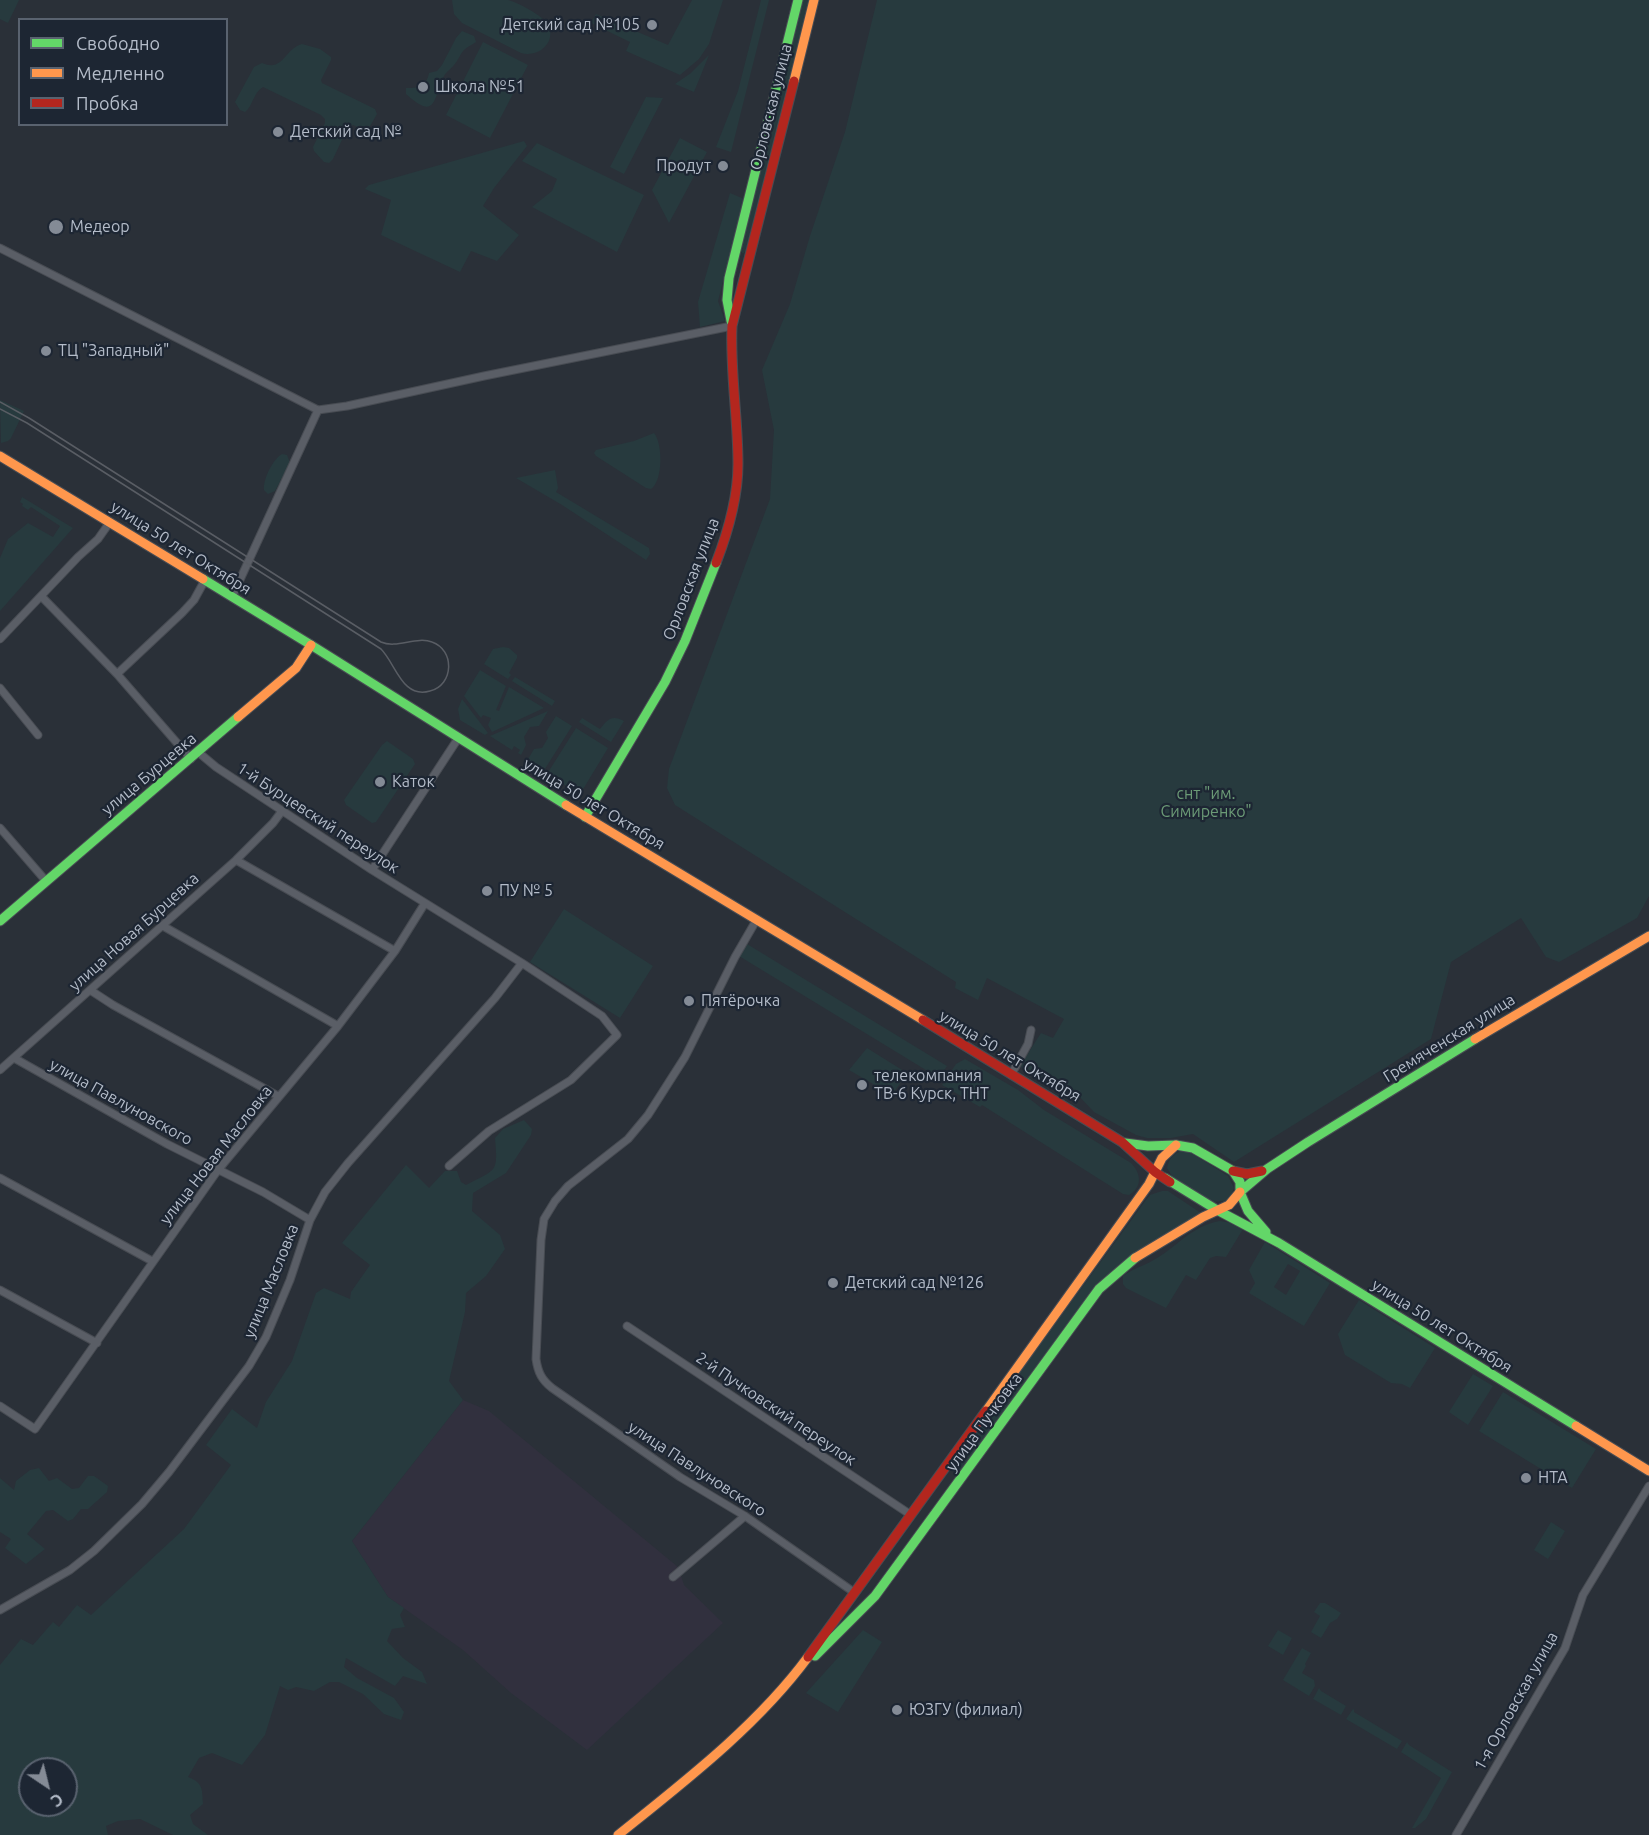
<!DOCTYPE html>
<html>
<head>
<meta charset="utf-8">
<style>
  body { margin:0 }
  #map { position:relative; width:1649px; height:1835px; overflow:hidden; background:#2a3038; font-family:Ubuntu,sans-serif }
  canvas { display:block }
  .legend { position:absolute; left:18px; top:18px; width:210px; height:108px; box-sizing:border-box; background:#1d2633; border:2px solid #59626f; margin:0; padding:8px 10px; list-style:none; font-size:18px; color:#b4bcc9 }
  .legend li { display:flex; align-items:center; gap:12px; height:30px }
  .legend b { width:30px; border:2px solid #59626f }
  .north { position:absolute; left:18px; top:1757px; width:60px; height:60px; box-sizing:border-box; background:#1d2633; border:2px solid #59626f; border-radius:50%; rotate:145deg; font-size:16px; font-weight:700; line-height:24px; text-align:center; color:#b4bcc9 }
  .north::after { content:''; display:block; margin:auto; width:21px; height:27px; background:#848b96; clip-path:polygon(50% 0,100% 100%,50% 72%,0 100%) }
</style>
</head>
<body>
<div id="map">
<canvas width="1649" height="1835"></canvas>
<ul class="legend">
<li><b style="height:8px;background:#63d668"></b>Свободно</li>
<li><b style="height:8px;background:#ff974d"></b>Медленно</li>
<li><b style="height:8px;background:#b3261e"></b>Пробка</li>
</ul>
<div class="north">С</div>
</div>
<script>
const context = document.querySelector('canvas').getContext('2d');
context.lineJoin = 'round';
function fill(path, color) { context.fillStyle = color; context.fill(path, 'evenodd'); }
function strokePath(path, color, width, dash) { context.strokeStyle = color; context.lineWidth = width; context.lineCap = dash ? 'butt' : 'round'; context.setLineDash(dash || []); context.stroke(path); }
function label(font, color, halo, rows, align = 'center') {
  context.font = font + ' Ubuntu,sans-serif'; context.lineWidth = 4.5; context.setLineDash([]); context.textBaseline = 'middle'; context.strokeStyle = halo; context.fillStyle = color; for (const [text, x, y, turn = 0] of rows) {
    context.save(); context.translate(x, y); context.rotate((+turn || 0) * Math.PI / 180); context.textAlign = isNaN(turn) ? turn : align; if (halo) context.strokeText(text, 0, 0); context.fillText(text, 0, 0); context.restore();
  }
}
fill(new Path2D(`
  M463,1400L489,1411L678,1567L684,1585L723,1623L587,1750L511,1693L463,1650L388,1597L352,1541Z`), '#31303e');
fill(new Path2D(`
  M0,0H19L8,23L0,19Z
  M452,0C467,0 495,0 508,0C517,2 543,16 548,24C557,42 539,58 521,53L462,23L454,14Z
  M692,0H723L709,44L699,59L680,75L626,51L630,42L591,23L596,14L668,45Z
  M761,0H769L731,152L716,147L738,91Z
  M803,0H809L746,250L744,253H742L740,250Z
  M877,0H1649V896L1637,918L1559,962L1546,957L1521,918L1451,962L1431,1039L1234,1162L1193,1134L1171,1138H1147L1136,1135L1094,1112L1074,1091L1058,1082L1037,1078L1020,1066L1041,1033L1053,1038L1064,1019L987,978L978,1000L955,988L956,982L675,805L667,788L669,769L770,499L774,430L762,370L790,304L810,236L845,132Z
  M462,31L474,36L476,42C473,44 467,47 464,50C460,54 458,61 454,65C451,69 446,72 444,76C433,98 437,122 406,94V88C420,88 426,87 429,73L437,71L442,65L456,38Z
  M483,42L528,65L490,138L446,115Z
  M302,44L320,49L331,57V60L321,80L322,83L375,109L377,114L369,128L366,131L353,125L348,127L333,159L329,163L324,162L314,151L313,147L325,123V119L321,115L263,87C253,93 253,106 245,112L240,110L235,102L254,67L262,63C284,72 283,50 302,44Z
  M709,55L694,92L675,84L691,73Z
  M646,97L663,98L624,174L610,167Z
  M680,138L707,152L669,223L652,190Z
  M524,141L527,146L494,188L483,206L519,235L497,261L471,251L460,272L381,235L391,200L365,189L369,185Z
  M537,143L644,195L617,252L532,207L552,191L557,179L522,161Z
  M730,193L744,199L718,301L725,321L700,327L698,302Z
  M0,400L24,411L11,438L8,441L1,443Z
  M654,433C663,444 663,481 651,489L646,488L596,456L594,453L596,450L634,441Z
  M282,454L287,455L290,463L275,491L268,494L264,490C263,479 273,459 282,454Z
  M555,470L558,488L556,492L649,548L650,554L646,560L562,505L516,478Z
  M22,497L73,528L0,611V558L8,539L28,523L53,537L60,526L31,507L28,510L22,506L23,504L20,502Z
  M503,647L509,648L517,655V658L509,673L511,675L508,679L484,664L493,649Z
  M480,670L506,686L496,710L499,711L509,687L544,708L492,732L488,725L491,718L483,715L481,718L464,696Z
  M515,677L555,701L552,706L512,681Z
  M462,699L488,733L485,735L460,720L458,709Z
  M548,711L539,726L530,727L524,737L526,745L521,755L518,753L520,750L514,746L512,750L490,736Z
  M556,716L572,726L543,772L527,761L534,749L542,748L548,738L546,732Z
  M582,718L600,729C607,720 612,714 624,721L611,742L579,722Z
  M576,728L608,748L582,791L576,792L547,774Z
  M387,741L413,759L415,764L376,822L372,823L346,805L344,800L382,745Z
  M564,909L653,966L620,1018L530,962Z
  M747,944L947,1066L939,1078L739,956Z
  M867,1048L907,1073L892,1095L849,1070Z
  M965,1059L1018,1090L1044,1110L1131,1163C1141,1173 1143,1187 1129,1195L1123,1194L982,1105L980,1107L942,1085L956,1064Z
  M524,1120L532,1129L531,1135L506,1173L473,1193L472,1211L500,1235L505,1249L486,1276L466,1293L465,1312L449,1381L463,1400L352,1541L388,1597L404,1608L400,1615L405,1627L392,1629L387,1641L403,1658L422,1672L427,1684L403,1676L395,1686L346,1658L344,1667L357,1678L394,1698L404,1712L401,1720L384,1714L363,1694L339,1682H330L314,1691L296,1687L288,1690L280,1686L265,1735L242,1765L212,1753L199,1758L188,1777C203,1783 202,1788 203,1804L190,1815L193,1824L208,1835H173L140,1819L118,1821L106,1826L108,1835H0V1665L21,1639L33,1645L53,1622L59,1627L77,1605L91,1615L184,1529L231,1465L206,1445L232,1409L257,1428L266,1402L292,1361L316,1293L324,1288L350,1299L351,1292L370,1265L342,1243L406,1165L429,1188L445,1171H457L461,1182L466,1185C497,1169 498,1173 495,1138L503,1129ZM30,1769H66V1805H30Z
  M1184,1150L1190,1152L1228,1176L1234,1188L1230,1198L1224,1201L1213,1202L1172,1176L1167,1168C1169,1158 1174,1153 1184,1150Z
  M1162,1191H1168L1201,1213L1123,1262L960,1472L955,1473L951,1469L952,1465L1146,1200L1150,1195Z
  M1220,1221L1232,1223L1243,1229L1226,1257L1216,1256L1210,1258L1196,1280L1186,1275L1166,1308L1126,1288L1123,1284V1276C1134,1268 1141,1267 1152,1261C1175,1249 1192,1225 1220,1221Z
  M1265,1242L1330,1283L1304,1326L1249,1293L1255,1283L1249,1270ZM1288,1264L1300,1271L1286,1295L1274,1287Z
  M1359,1300L1435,1348L1410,1388L1402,1384L1391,1383L1345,1355L1338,1334Z
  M1473,1374L1493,1386L1468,1425L1449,1412Z
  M1503,1392L1596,1449L1572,1488L1479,1431Z
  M39,1468L49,1481L57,1478L72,1489L79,1488L88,1476H94L108,1486L107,1492L88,1509H81L73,1519L68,1521L53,1510L46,1511L27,1534L45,1549L26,1564L5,1548L11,1539L0,1532V1478L14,1490L16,1481L30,1470Z
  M1551,1522L1565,1531L1548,1559L1534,1550Z
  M1320,1603H1325L1341,1613L1337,1619L1330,1623L1321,1638L1311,1632L1320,1616L1314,1612Z
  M863,1630L882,1642L838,1712L806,1693Z
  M1278,1630L1292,1638L1283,1655L1268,1646Z
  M1302,1648L1311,1653L1305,1664L1306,1666L1302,1673L1314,1680L1315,1686L1309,1696L1283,1680Z
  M1319,1688L1321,1691L1346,1706L1341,1715L1313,1699Z
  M1353,1709L1354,1710V1712L1402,1741L1397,1749L1346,1719Z
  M1407,1742L1409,1745L1452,1772L1426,1819L1415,1828H1412L1441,1778L1401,1752Z`), '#273a3e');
const street = new Path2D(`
  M0,248L318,410L347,406L484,376L732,326
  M41,596L117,674L191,759
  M232,597L318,410
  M0,639L78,557L98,539L110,522
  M117,674L182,613L194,600L205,580
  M0,688L38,735
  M198,752L216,767L372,870L522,963L602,1016L617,1035L571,1080L489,1131L449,1166
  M0,828L46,881
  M236,860L395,951
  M372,870L459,737
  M757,919L735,957L685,1057L648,1115L628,1139L568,1186L555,1201L544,1219L541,1240L536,1359C538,1373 542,1380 552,1388L680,1477L745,1516L855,1593
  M163,926L338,1026
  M90,990L113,1005L278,1096
  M14,1058L167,1144L263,1192L310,1220
  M0,1070L236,860L273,823L282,811
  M1011,1075L1028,1044L1031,1030
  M0,1178L152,1261
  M0,1290L97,1343
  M627,1326L911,1515
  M0,1406L35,1429L218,1170L338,1026L395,951L425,903
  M673,1577L745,1516
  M0,1610L70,1570L94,1551L142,1504L169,1472L249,1366L266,1337L290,1280L310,1220L325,1192L348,1163L495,998L522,963
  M1456,1835L1565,1648L1583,1595L1649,1486`);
const fast = new Path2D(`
  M731,321L727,300L729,278L798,0
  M203,579L311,645L566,805
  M585,817L665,682L685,641L716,563
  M0,921L238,717
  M1125,1143L1148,1146L1176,1145L1193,1148L1233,1171L1240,1182V1192L1248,1211L1266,1232
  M1165,1178L1217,1210L1279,1243L1576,1426
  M1240,1192L1267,1169L1308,1142L1475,1039
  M815,1656L875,1596L1099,1289L1135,1258`);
const slow = new Path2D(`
  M794,81L814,0
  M0,456L203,579
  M238,717L296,668L311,645
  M566,805L923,1020
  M1475,1039L1649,936
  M1135,1258L1203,1217L1229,1205L1240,1192
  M986,1411L1149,1184L1162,1158L1176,1145
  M1576,1426L1649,1471
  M618,1835C684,1782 757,1726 808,1657`);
const jam = new Path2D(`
  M716,563C728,532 738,497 738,464C738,418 730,372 732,326L794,81
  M923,1020L1122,1142L1155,1172L1170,1182
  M1233,1171L1247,1174L1262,1171
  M808,1657L986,1411`);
strokePath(street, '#484c53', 9);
strokePath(fast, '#484c53', 11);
strokePath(slow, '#484c53', 11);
strokePath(jam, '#484c53', 11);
strokePath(street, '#5a5e66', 7);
strokePath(fast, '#63d668', 9);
strokePath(slow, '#ff974d', 9);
strokePath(jam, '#b3261e', 9);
strokePath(new Path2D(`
  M0,402L29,418L381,642C397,649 416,636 432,642C455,650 454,685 430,691C402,699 396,664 381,649L27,423L0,409`), '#595d64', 1.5);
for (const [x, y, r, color] of [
  [652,25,6,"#848b96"],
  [423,87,6,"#848b96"],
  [278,132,6,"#848b96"],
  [723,166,6,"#848b96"],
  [56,227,8,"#848b96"],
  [46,351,6,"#848b96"],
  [380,782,6,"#848b96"],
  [487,891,6,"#848b96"],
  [689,1001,6,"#848b96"],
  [862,1085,6,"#848b96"],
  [833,1283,6,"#848b96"],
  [1526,1478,6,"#848b96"],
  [897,1710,6,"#848b96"]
]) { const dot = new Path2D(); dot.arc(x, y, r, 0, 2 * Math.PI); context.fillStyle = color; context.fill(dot); strokePath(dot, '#1d2633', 2); }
label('16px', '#b4bcc9', '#1d2633', [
  ["Детский сад №105",640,25,"right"],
  ["Школа №51",435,87],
  ["Детский сад №",290,132],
  ["Продут",711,166,"right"],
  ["Медеор",70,227],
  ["ТЦ \"Западный\"",58,351],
  ["Каток",392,782],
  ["ПУ № 5",499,891],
  ["Пятёрочка",701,1001],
  ["телекомпания",874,1076],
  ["ТВ-6 Курск, ТНТ",874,1094],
  ["Детский сад №126",845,1283],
  ["НТА",1538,1478],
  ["ЮЗГУ (филиал)",909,1710]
], 'left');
label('16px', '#b4bcc9', '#1d2633', [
  ["Орловская улица",771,107,-76],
  ["улица 50 лет Октября",181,548,32],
  ["Орловская улица",691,579,-69],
  ["улица Бурцевка",149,774,-40],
  ["улица 50 лет Октября",594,804,31],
  ["1-й Бурцевский переулок",318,818,33],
  ["улица Новая Бурцевка",134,932,-42],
  ["Гремяченская улица",1449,1038,-32],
  ["улица 50 лет Октября",1010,1056,31],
  ["улица Павлуновского",121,1102,29],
  ["улица Новая Масловка",216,1155,-52],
  ["улица Масловка",271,1281,-68],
  ["улица 50 лет Октября",1442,1326,32],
  ["2-й Пучковский переулок",776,1409,34],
  ["улица Пучковка",984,1422,-54],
  ["улица Павлуновского",697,1469,33],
  ["1-я Орловская улица",1516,1701,-61]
]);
label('16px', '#6b9a76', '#1d2633', [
  ["снт \"им.",1206,794],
  ["Симиренко\"",1206,812]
]);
</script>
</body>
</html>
